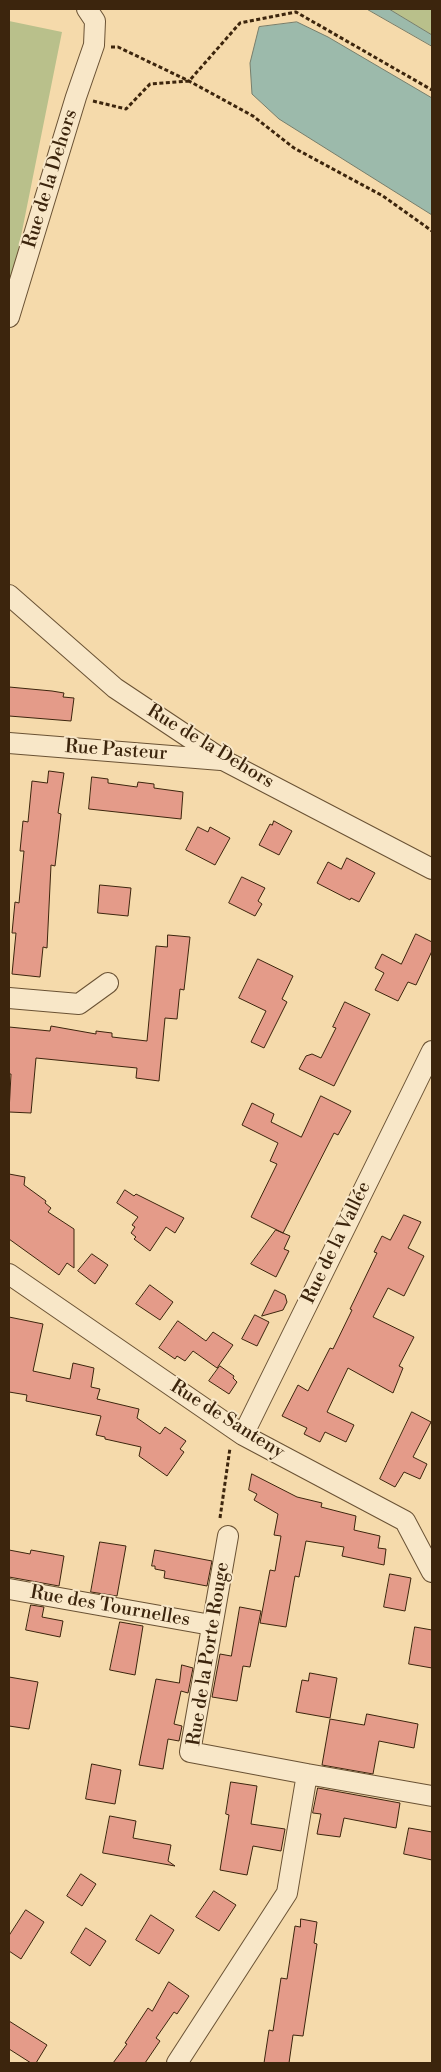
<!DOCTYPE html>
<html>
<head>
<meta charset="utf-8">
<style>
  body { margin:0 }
  #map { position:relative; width:441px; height:2072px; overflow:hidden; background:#f5daab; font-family:"Libre Bodoni",serif }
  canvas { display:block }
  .frame { position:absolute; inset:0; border:10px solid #3c250d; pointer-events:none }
</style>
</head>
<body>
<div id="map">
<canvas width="441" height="2072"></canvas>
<div class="frame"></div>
</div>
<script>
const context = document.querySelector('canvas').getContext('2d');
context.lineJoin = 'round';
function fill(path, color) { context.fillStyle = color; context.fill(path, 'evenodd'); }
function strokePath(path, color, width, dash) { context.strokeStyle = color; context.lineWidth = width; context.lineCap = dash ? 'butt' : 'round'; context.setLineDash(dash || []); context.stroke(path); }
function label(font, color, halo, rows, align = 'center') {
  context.font = font + ' "Libre Bodoni",serif'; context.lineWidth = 4; context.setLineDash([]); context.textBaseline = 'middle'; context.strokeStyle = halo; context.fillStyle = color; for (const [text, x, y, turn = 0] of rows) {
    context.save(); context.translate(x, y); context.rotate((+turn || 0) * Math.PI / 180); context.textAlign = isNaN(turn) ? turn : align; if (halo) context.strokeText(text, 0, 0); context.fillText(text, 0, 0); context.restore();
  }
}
fill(new Path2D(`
  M389,9H432V35Z
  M9,21L62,32L9,296Z`), '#b9c08b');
const water = new Path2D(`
  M367,9H389L432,35V46Z
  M297,22L328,37L432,98V215L279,119L252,94L250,63L259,27Z`);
fill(water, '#9cbaab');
strokePath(water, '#767e6c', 1);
const building = new Path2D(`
  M9,687L52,691L64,693L63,697L74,698L71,721L9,716Z
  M49,771L64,773L58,813L61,814L55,866L51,865L47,948L43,947L40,977L12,974L16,933H12L15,902L19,903L24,851H20L23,821L28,822L32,781L47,783Z
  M92,777L108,779V783L137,787L138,782L154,784V788L183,792L181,819L89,809Z
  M274,821L292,831L279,855L259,845L270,824L272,825Z
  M198,827L208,832L210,827L230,838L215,865L186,850Z
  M347,858L375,873L359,902L351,898L350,900L317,883L328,862L341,869Z
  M242,877L265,888L258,901L262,904L255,916L229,903Z
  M100,885L131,888L128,916L98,913Z
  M416,934L432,942V951L416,985L408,982L398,1001L375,990L384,973L375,968L382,954L401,964Z
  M168,935L190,937L184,990L180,989L177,1019L165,1018L159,1081L136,1078L137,1068L36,1058L31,1113L9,1112L11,1074H9V1027L50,1031L51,1026L96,1034V1031L112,1033V1037L147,1041L156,946L167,947Z
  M258,959L293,976L282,999L287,1002L264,1048L251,1042L266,1011L239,998Z
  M345,1002L370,1014L334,1086L299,1069L306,1056L312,1054L321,1058L336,1028L333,1027Z
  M321,1096L351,1111L338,1135L334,1133L283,1233L251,1217L277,1164L270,1161L278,1143L242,1125L252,1103L274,1114L271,1122L301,1137Z
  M9,1174L25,1177L24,1185L46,1201L45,1203L51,1208L48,1212L74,1229V1268L67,1263L59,1275L9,1239Z
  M125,1190L134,1196L136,1194L184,1218L175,1233L166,1227L150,1251L134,1239L136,1237L131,1233L135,1227L132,1225L138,1217L117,1203Z
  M404,1215L421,1222L408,1248L424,1256L404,1296L388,1288L373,1317L414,1337L399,1366L403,1368L393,1393L348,1368L327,1412L354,1425L346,1442L325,1432L320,1442L304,1434L307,1428L282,1416L298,1385L308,1391L330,1348L333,1349L352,1310L350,1309L377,1253L374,1252L382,1236L390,1240Z
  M276,1230L290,1236L284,1249L289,1251L276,1277L251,1264Z
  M92,1254L108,1265L95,1284L78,1271Z
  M150,1285L173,1302L160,1320L136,1304Z
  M275,1290L285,1295L287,1302L283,1310L262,1316Z
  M255,1315L269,1322L257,1346L242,1339Z
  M9,1317L43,1324L33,1371L70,1379L73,1363L94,1368L91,1387L100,1389L97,1399L139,1409L137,1418L160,1434L165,1427L186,1441L180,1449L184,1452L167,1476L139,1456L141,1447L105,1439V1437L96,1435L101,1416L26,1401L27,1395L9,1392Z
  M178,1321L206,1341L213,1332L233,1345L217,1368L193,1351L185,1361L177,1356L175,1359L159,1348Z
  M220,1366L234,1376L233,1378L237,1382L229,1394L209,1381Z
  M412,1412L431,1422L413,1457L427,1464L420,1479L404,1472L395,1487L380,1479Z
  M252,1474L297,1497L322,1503L321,1507L356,1516L354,1530L380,1536L378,1548L386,1549L384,1565L342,1556L344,1547L306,1541L299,1577L295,1576L286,1627L260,1623L270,1570L275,1571L281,1536L274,1535L278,1514L254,1500L257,1494L249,1490Z
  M100,1542L126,1546L117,1596L91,1592Z
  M9,1550L30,1554L31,1550L64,1556L59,1586L9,1577Z
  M155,1550L212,1561L207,1586L164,1578L165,1571L155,1569V1566H152Z
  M390,1574L411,1578L405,1611L384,1607Z
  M31,1605L44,1607L42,1617L63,1621L60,1637L26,1630Z
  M240,1607L261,1611L250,1667L243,1666L237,1701L212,1697L220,1654L231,1656Z
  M120,1622L143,1626L135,1675L110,1670Z
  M415,1627L432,1630V1668L409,1664Z
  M182,1665L193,1668L188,1693L181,1691L174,1724L182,1726L179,1741L168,1739L163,1769L139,1765L156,1679L179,1683Z
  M310,1673L337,1678L330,1718L296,1712L302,1680L308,1681Z
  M9,1677L38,1682L29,1729L9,1726Z
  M367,1714L418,1724L414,1748L379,1741L373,1774L322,1765L330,1719L364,1725Z
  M92,1764L121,1770L115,1804L86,1799Z
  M231,1782L257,1786L251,1824L285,1829L281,1851L253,1846L247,1875L220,1870L229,1815L226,1814Z
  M318,1788L400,1803L396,1828L344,1818L340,1837L317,1834L321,1814L313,1813Z
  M110,1816L136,1821L133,1838L171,1845L168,1861L175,1866L103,1853Z
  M409,1828L432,1832V1860L404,1854Z
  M81,1874L96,1884L82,1906L67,1896Z
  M214,1891L236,1905L219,1931L196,1917Z
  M26,1910L44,1922L21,1959L9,1951V1936Z
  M151,1915L174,1930L159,1954L136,1940Z
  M301,1919L317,1922L314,1943L317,1944L303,2036L293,2035L289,2063H264L269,2030L273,2031L281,1978L287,1979L295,1926L300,1927Z
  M86,1928L106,1941L90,1966L71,1953Z
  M169,1982L189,1996L177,2014L174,2012L156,2038L160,2041L145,2063H113L127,2044L125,2043L148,2008L152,2011Z
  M9,2021L47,2045L36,2063H31L9,2049Z`);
fill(building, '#e49b89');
strokePath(building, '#3c250d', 1);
const minor = new Path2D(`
  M9,317L76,97L94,45L95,21L87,9
  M9,595L115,688L223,760L432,869
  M9,743L221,760
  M9,998L79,1004L108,983
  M9,1274L243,1435L405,1521L432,1572
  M243,1435L432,1051
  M9,1589L211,1625
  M307,1774L432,1796
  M177,2063L287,1893L307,1774L190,1752L228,1536`);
strokePath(minor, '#6a5234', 22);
strokePath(new Path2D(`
  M111,47H118L189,81L253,116L294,148L383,196L432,231
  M93,101L126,109L150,84L189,81L240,23L296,12L432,90
  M220,1518L230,1448`), '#3c250d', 3, [4, 2.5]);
strokePath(minor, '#f8e7c8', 20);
label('19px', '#3c250d', '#f8e7c8', [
  ["Rue de la Dehors",51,179,-73],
  ["Rue de la Dehors",210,747,31],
  ["Rue Pasteur",116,751,4],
  ["Rue de la Vallée",337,1243,-64],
  ["Rue de Santeny",227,1420,32],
  ["Rue des Tournelles",110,1607,10],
  ["Rue de la Porte Rouge",209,1654,-81]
]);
</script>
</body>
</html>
